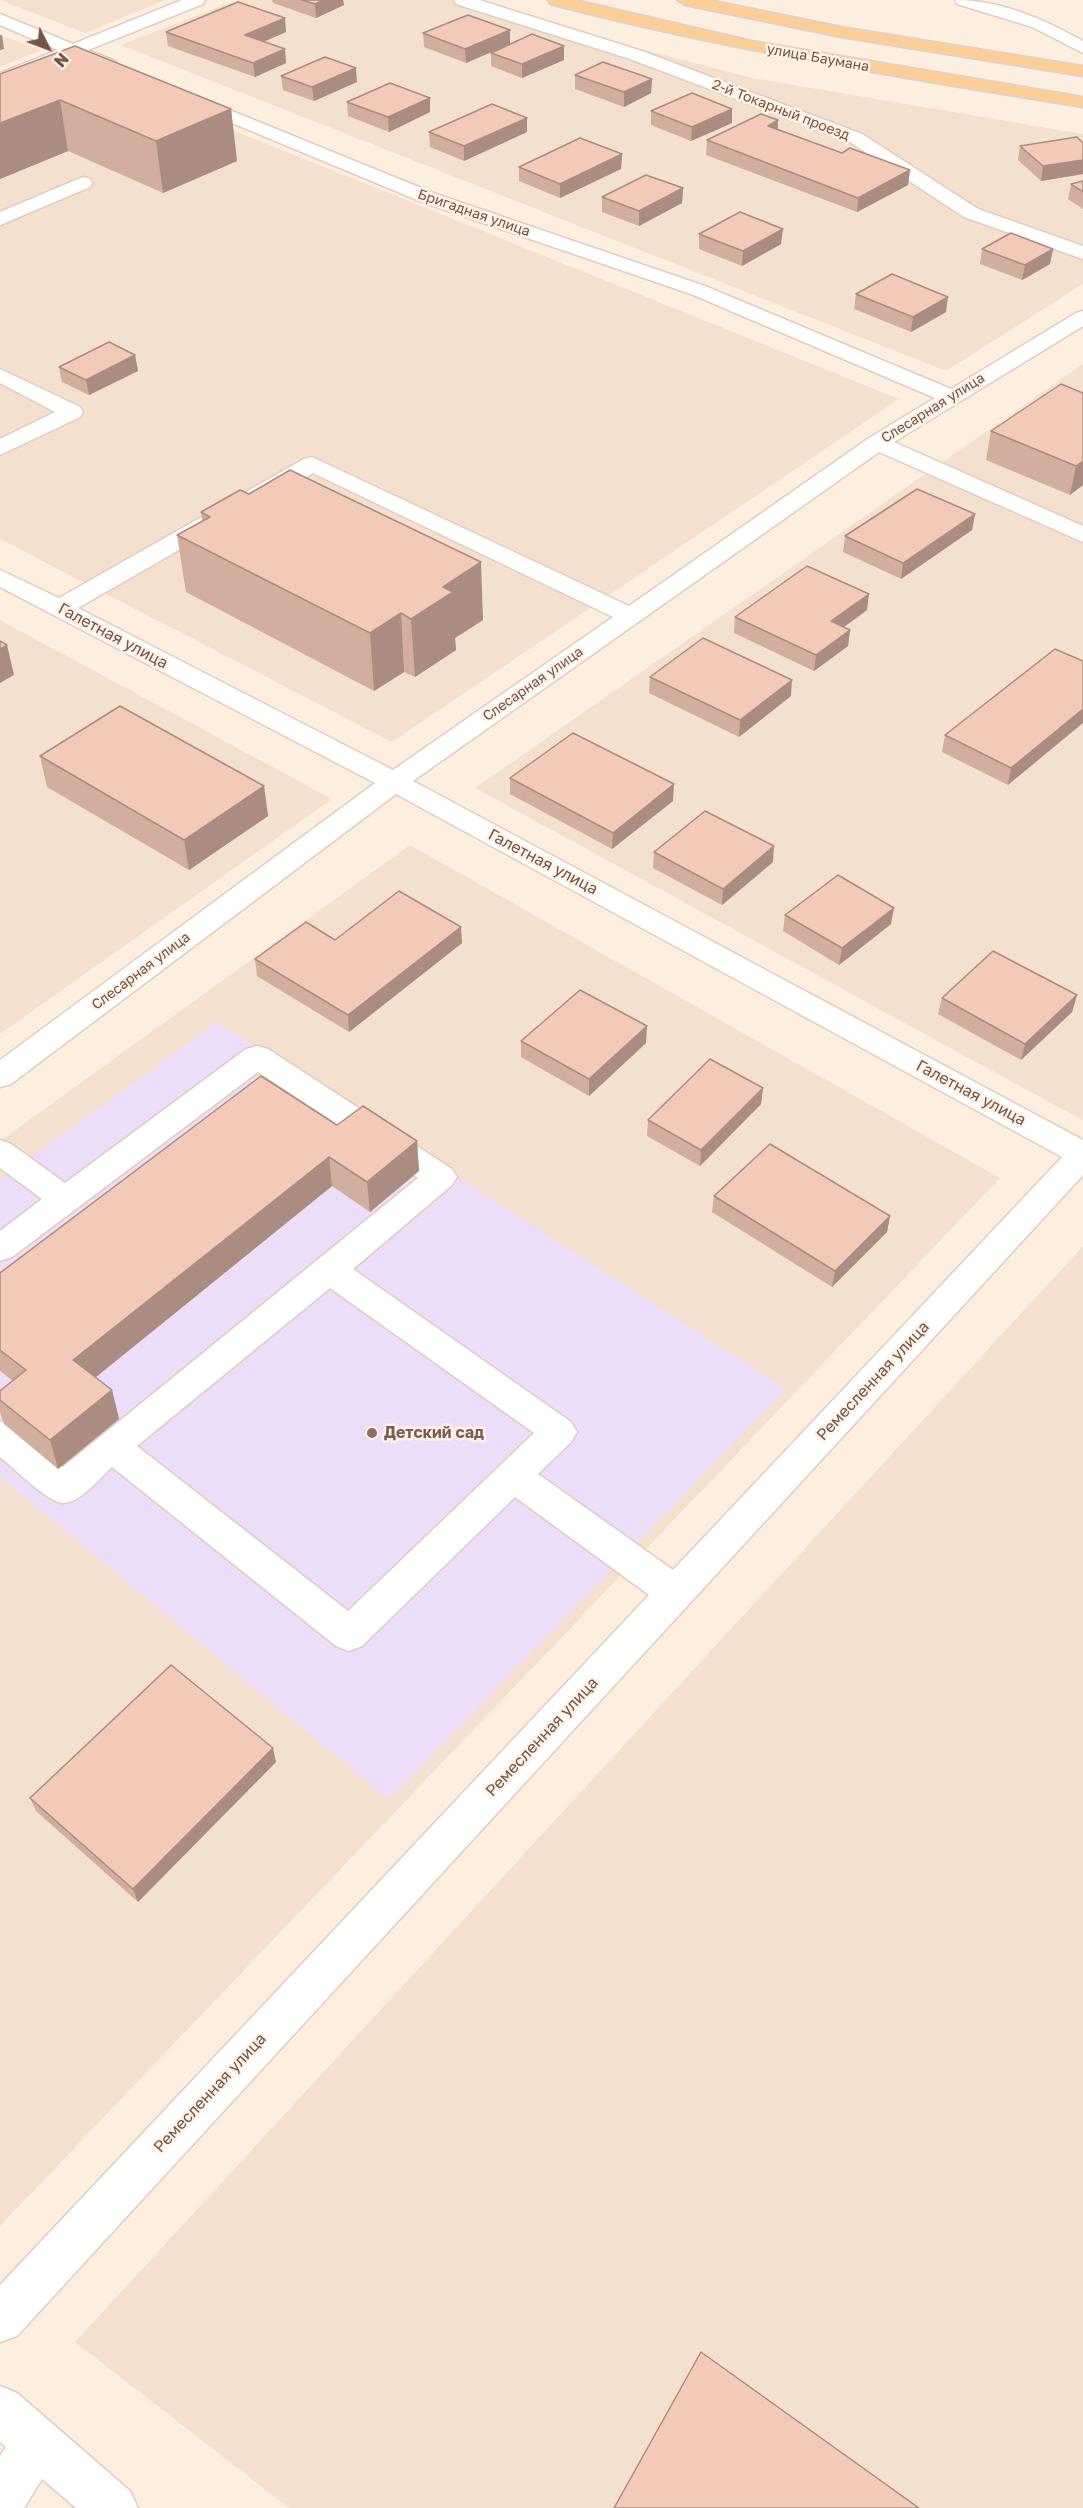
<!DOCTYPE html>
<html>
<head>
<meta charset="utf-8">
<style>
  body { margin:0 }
  #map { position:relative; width:1083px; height:2508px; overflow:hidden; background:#fdefe0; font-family:"Golos Text",sans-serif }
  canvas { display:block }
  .north { position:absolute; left:18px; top:18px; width:60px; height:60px; -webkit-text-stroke:4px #fff3e6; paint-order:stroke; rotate:132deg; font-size:16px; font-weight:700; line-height:24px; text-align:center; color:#735347 }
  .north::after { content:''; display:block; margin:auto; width:21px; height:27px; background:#735347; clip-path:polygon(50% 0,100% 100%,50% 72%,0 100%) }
</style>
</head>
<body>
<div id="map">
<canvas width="1083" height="2508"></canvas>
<div class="north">N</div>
</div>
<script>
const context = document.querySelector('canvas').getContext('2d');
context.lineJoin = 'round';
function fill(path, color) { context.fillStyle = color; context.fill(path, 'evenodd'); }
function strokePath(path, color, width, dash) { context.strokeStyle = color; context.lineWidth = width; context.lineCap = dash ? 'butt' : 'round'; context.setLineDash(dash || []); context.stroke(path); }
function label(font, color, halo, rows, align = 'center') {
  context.font = font + ' "Golos Text",sans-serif'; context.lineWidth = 5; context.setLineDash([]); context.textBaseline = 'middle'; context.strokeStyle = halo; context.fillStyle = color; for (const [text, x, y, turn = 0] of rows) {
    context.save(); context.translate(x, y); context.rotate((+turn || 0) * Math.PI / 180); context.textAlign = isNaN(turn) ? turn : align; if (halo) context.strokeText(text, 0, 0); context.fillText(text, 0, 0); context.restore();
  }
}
fill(new Path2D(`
  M0,0H165L85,33Z
  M237,0H451L753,78L1083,134V284L946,371L121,45Z
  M0,35L41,50L0,67Z
  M69,64L899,399L392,742L0,539V92Z
  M1083,364V1119L1082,1120L475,788Z
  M0,620L332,799L0,1034Z
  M410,845L1000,1178L0,2226V1141Z
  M1083,1246V2508H289L75,2342Z`), '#f4e0ce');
fill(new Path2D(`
  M217,1022L786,1389L389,1800L0,1477V1180Z`), '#ecddf8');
const minor = new Path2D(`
  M182,0H205L203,4L88,50L115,61L118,65L115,69H103L73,56L0,84V73L58,50L0,25V14L73,44Z
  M454,0H479L642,51L862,134L978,209L1083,246V259L964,217L850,142L630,59L456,4Z
  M955,0C1001,0 1043,19 1083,41V53L1032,27L957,4Z
  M190,94L436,194L705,286L951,389L1076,313L1083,311V326L894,442L1083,526V542L879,452L413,781L1083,1140V1175L17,2336L0,2342V2285L649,1595L515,1497L362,1646L349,1651L336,1646L112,1467C100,1478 81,1502 64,1503C49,1504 13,1467 0,1457V1421L13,1426L63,1467L418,1178L258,1072L12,1257L0,1261V1231L42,1199L0,1168V1140L11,1144L65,1183L246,1049L257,1046L268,1049L452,1169L457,1177L452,1185L353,1269L571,1422L577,1432L571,1442L538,1474L673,1570L1062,1157L396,794L11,1084L0,1087V1060L375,783L0,587V570L59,598L304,459L312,457L629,606L869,438L935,398L691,294L422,202L184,103L181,99ZM313,473L613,617L393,770L78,608ZM330,1288L534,1433L348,1611L137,1446Z
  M83,177L90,179L92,183L90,187L0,225V212Z
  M0,369L80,407L83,412L80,417L0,455V439L55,412L0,383Z
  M0,2386L17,2393L130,2491L138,2508H76L42,2479L24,2508H0V2456L6,2447L0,2442Z`);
const major = new Path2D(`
  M548,0H575L752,41L1083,97V107C904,78 726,50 550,4Z
  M677,0H709L841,27L1083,66V76L841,37L685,5Z`);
strokePath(minor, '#e3ccbf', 3);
strokePath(major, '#dbd2cf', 3);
fill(minor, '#fff');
fill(major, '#fdce96');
fill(new Path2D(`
  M272,0H343L344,5L316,18L273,3Z
  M510,30V44L466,63L424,47L423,33Z
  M166,32H286L264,41L286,63L255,77L168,46Z
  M564,46V60L522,78L491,66V53Z
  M0,74L231,109L237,161L163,193L68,151L0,179Z
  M575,75L652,79L651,93L624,107L575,89Z
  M281,76L357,82L314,101L283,90Z
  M347,102L430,112L389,132L348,116Z
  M651,111L732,123L691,141L651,125Z
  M527,118V132L464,161L430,147L429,132Z
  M778,120V129L842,153L910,170L908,185L857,212L706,155L707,140Z
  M1083,143V174L1041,181L1018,160L1020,146Z
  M622,154L621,169L560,198L519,181V167Z
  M1083,181V209L1068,199L1071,184Z
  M683,188L682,203L639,226L602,212V197Z
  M699,234L781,244L742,266L699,249Z
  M982,249H1053L1050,264L1022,280L980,264Z
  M856,294L946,312L911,332L854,309Z
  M135,355L138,371L89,395L62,382L59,367Z
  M1083,393V485L1070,495L986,460L991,431Z
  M201,512L483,620L455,638L456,650L415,677L404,672L374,691L186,592L177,535L202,521Z
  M975,514L972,530L901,579L843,552L845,536Z
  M867,610L844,627L850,630L848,646L814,671L734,633L735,617Z
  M1055,649L1008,785L942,752L945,735Z
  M650,677L791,696L739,737L649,693Z
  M40,756L264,786L268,816L189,870L47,787Z
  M510,778L673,801L612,849L510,794Z
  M654,852L773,862L722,905L653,868Z
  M785,915L891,924L839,965L783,931Z
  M335,940L462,943L349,1032L257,976L255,959Z
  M1077,995L1072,1012L1021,1060L938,1014L942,998Z
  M521,1041L646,1043L589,1096L521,1057Z
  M763,1088L761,1104L700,1166L647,1136L648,1120Z
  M337,1125L417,1141L419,1171L370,1212L332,1186L95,1378L112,1390L119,1419L58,1469L4,1424L0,1412V1391L13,1381L0,1371V1273Z
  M714,1196L890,1216L887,1232L832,1287L712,1212Z
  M276,1762L138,1902L36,1811L30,1798Z`), '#d1ae9d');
fill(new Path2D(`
  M324,0H343L344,5L316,18L315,4Z
  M285,18L286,32L247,49L245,35Z
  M510,30V44L466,63L465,49Z
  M0,35H2L4,49L0,50Z
  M564,46V60L522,78V64Z
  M285,49L286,63L255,77L253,63Z
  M356,68L357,82L314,101L312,87Z
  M652,79L651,93L624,107V92Z
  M430,98V112L389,132L388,117Z
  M60,100L68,151L0,179V123Z
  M231,109L237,161L163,193L156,141Z
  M732,109V123L691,141L692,127Z
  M527,118V132L464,161V146Z
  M778,120L777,135L768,126Z
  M622,154L621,169L560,198V184Z
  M1083,160V174L1041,181L1043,166Z
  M910,170L908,185L857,212L858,198Z
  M683,188L682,203L639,226V211Z
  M783,229L781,244L742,266L743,251Z
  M1053,249L1050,264L1022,280L1025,265Z
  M948,297L946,312L911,332L913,317Z
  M135,355L138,371L89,395L86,380Z
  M1083,461V485L1070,495L1076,466Z
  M975,514L972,530L901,579L903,563Z
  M481,562L483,620L455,638L456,650L415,677L411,619L443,587Z
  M869,594L867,610L829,638L831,621Z
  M401,613L404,672L374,691L370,633Z
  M850,630L848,646L814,671L816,655Z
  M7,645L14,675L0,683V649Z
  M792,680L791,696L739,737L740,720Z
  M1083,709V723L1008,785L1011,768Z
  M674,784L673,801L612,849L613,833Z
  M264,786L268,816L189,870L184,840Z
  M774,846L773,862L722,905L723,889Z
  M894,908L891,924L839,965L842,948Z
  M461,927L462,943L349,1032L348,1015Z
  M1077,995L1072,1012L1021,1060L1025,1044Z
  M647,1026L646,1043L589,1096V1079Z
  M763,1088L761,1104L700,1166L701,1150Z
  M417,1141L419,1171L370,1212L367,1182Z
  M329,1157L332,1186L81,1389L73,1360Z
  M890,1216L887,1232L832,1287L835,1271Z
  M112,1390L119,1419L58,1469L50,1440Z
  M273,1748L276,1762L138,1902L133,1889Z`), '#aa8d80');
const building = new Path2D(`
  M302,0H324L315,4Z
  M238,2L285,18L245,35L285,49L253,63L166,32Z
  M468,15L510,30L465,49L423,33Z
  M532,34L564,46L522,64L491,53Z
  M75,46L231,109L156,141L60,100L0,123V74Z
  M325,57L356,68L312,87L281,76Z
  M603,62L652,79L624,92L575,75Z
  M390,83L430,98L388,117L347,102Z
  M692,93L732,109L692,127L651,111Z
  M492,104L527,118L464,146L429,132Z
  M761,114L778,120L768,126L842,153L850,148L910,170L858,198L707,140Z
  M1077,137L1083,143V160L1043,166L1020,146Z
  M580,138L622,154L560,184L519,167Z
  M646,175L683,188L639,211L602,197Z
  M1083,181V192L1071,184Z
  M740,212L783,229L743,251L699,234Z
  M1011,233L1053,249L1025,265L982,249Z
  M892,274L948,297L913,317L856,294Z
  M109,342L135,355L86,380L59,367Z
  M1061,384L1083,393V461L1076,466L991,431Z
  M290,470L481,562L443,587L453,592L411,619L401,613L370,633L177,535L210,517L201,512L240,490L249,494Z
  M917,489L975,514L903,563L845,536Z
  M807,566L869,594L831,621L850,630L816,655L735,617Z
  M703,638L792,680L740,720L650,677Z
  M0,641L7,645L0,649Z
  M1055,649L1083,661V709L1011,768L945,735Z
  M120,706L264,786L184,840L40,756Z
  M573,733L674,784L613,833L510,778Z
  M705,811L774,846L723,889L654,852Z
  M838,875L894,908L842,948L785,915Z
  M399,891L461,927L348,1015L255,959L306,922L335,940Z
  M993,951L1077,995L1025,1044L942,998Z
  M580,990L647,1026L589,1079L521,1041Z
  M710,1059L763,1088L701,1150L648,1120Z
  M261,1076L337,1125L363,1106L417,1141L367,1182L329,1157L73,1360L112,1390L50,1440L0,1400V1391L26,1370L0,1350V1273Z
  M770,1144L890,1216L835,1271L714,1196Z
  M171,1665L273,1748L133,1889L30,1798Z
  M701,2352L919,2508H614Z`);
fill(building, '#f3cab7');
strokePath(building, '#aa8d80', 1.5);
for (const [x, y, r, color] of [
  [372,1433,6,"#8d6e63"]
]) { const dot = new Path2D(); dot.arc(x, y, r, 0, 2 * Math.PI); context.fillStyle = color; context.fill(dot); strokePath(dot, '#fff3e6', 2); }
label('14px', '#735347', '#fff3e6', [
  ["улица Баумана",818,58,10],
  ["2-й Токарный проезд",781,110,21],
  ["Бригадная улица",474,213,19],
  ["Слесарная улица",933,408,-32],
  ["Слесарная улица",533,684,-35],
  ["Слесарная улица",141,971,-37]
]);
label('16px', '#735347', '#fff3e6', [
  ["Галетная улица",113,636,28],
  ["Галетная улица",543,862,28],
  ["Галетная улица",971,1093,28],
  ["Ремесленная улица",873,1381,-47],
  ["Ремесленная улица",542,1737,-47],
  ["Ремесленная улица",210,2093,-47]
]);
label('bold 16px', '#785e54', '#fff3e6', [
  ["Детский сад",384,1433]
], 'left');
</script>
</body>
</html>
